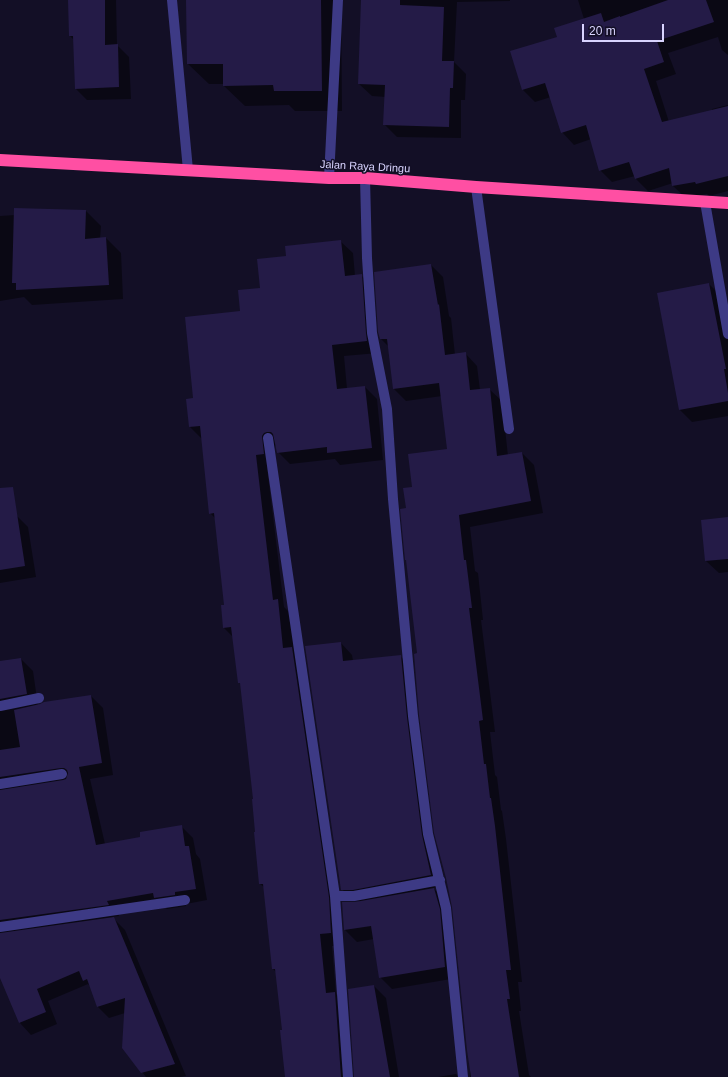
<!DOCTYPE html>
<html>
<head>
<meta charset="utf-8">
<style>
  body { margin:0 }
  #map { position:relative; width:728px; height:1077px; overflow:hidden; background:#130f26; font-family:Helvetica,sans-serif }
  canvas { display:block }
  .scale { position:absolute; left:582px; top:24px; width:82px; height:18px; box-sizing:border-box; border:2px solid #d9d4ff; border-top:0; padding-left:5px; font-size:12px; line-height:14px; white-space:nowrap; color:#d9d4ff; -webkit-text-stroke:3px #130f26; paint-order:stroke }
</style>
</head>
<body>
<div id="map">
<canvas width="728" height="1077"></canvas>
<div class="scale">20 m</div>
</div>
<script>
const context = document.querySelector('canvas').getContext('2d');
context.lineJoin = 'round';
function fill(path, color) { context.fillStyle = color; context.fill(path, 'evenodd'); }
function strokePath(path, color, width, dash) { context.strokeStyle = color; context.lineWidth = width; context.lineCap = dash ? 'butt' : 'round'; context.setLineDash(dash || []); context.stroke(path); }
function label(font, color, halo, rows, align = 'center') {
  context.font = font + ' Helvetica,sans-serif'; context.lineWidth = 3; context.setLineDash([]); context.textBaseline = 'middle'; context.strokeStyle = halo; context.fillStyle = color; for (const [text, x, y, turn = 0] of rows) {
    context.save(); context.translate(x, y); context.rotate((+turn || 0) * Math.PI / 180); context.textAlign = isNaN(turn) ? turn : align; if (halo) context.strokeText(text, 0, 0); context.fillText(text, 0, 0); context.restore();
  }
}
fill(new Path2D(`
  M69,0H116L117,45L129,57L131,99L87,100L76,89L74,40L70,36Z
  M187,0H341L342,111H295L289,105L245,106L224,86V84H209L188,64Z
  M362,0H510V1L457,2L454,62L466,74L465,100H461V138L397,137L384,124L386,97L372,96L359,84Z
  M578,0H728V55L722,50L718,37L668,53L676,74L656,81L669,122L712,111V109L728,105V191L709,196L707,194L686,198L673,186V183L648,191L636,179L635,176L612,182L600,170L591,139L574,145L562,132L551,97L535,102L523,90L511,52L558,38L584,19Z
  M15,209L86,211L101,226L100,239L106,238L121,253L123,299L32,305L24,297L0,301V216L15,215Z
  M340,241L353,253L355,276L361,275L373,287L378,353L344,356L347,389L365,387L377,399L383,460L340,465L335,459L290,464L278,452L276,445L274,449L267,467L284,607L290,613L343,945L332,946L336,994L347,1005L352,1077H286L283,1030L277,973L273,969L264,887L260,884L254,800L241,685L239,682L233,637L224,628L225,606L216,519L210,513L202,439L190,427L194,399L241,312L287,257Z
  M431,265L443,277L449,316L451,318L455,355L465,353L477,366L480,390L489,389L502,401L508,456L522,453L534,465L543,513L470,527L475,571L478,573L483,620H481L495,732H490L495,775L497,777L501,810L502,811L506,839L522,982H518L521,1011H519L529,1075L531,1077H470V1072L471,1071L453,907L418,654L407,509L413,488L448,450L442,396L406,401L394,389L389,347L381,339Z
  M709,284L721,296L728,331V416L692,422L679,409Z
  M17,516L28,527L36,577L0,583V518Z
  M728,518V572L719,573L706,561Z
  M341,643L352,655L353,661L400,656L412,667L433,847L442,886L433,888L446,900L457,978L392,989L380,977L374,939L357,942L345,930L343,903H355L365,901H353L342,889Z
  M21,659L33,671L38,706L91,696L103,708L113,775L90,779L105,844L142,838L181,826L193,838L196,854L200,859L207,900L186,904V906L167,909L162,905L118,912L119,916L112,917L125,930L186,1076L180,1077H146L142,1072L125,1013L109,1018L98,1007L91,987L88,984L48,1001L57,1024L31,1035L20,1023L0,976V662Z
  M374,986L386,998L399,1077H355Z
  M456,1074L459,1077H438Z`), '#0007');
fill(new Path2D(`
  M68,0H105V45L118,44L119,87L75,89L73,36H69Z
  M186,0H321L322,91H274L273,85L223,86V64H187Z
  M361,0H400V5L444,7L442,61H454L453,88H450L449,127L383,125L385,85L358,84Z
  M668,0H706L714,22L657,41L664,62L644,69L662,122L728,106V176L696,184L695,182L672,186L669,168L635,179L629,162L599,171L586,125L561,133L545,83L522,90L510,51L557,37L554,28L601,13L604,22L620,16V17Z
  M14,208L86,210L85,239L106,237L109,285L16,290V283H12Z
  M341,240L345,276L362,274L366,333L367,341L332,345L337,389L365,386L372,448L327,453V447L277,453L273,434L271,432H267L264,433L262,436L264,454L256,455L273,600L278,599L283,648L292,647L329,897L331,933L320,934L326,993L335,992L341,1077H285L280,1030H282L275,969H272L263,884H259L254,832H255L252,799H253L240,683H238L231,627L223,628L221,605H224L214,513L209,514L200,426L189,427L186,399L193,398L185,317L240,311L238,290L260,288L257,259L286,256L285,246Z
  M431,264L438,305L439,304L445,355L466,352L470,390L490,388L497,456L522,452L531,501L459,515L464,560H466L472,608H469L483,720L479,721L484,764H486L490,798H491L495,826L511,970H506L510,999H507L519,1077H471L467,1050L452,907L446,878L434,833L419,715L414,654L417,653L406,560H405L400,509L406,508L403,488L412,487L408,454L447,449L439,383L393,389L387,339H380L378,332L374,272Z
  M709,283L726,369H724L728,393V401L679,410L657,293Z
  M13,487L25,566L0,570V488Z
  M728,517V559L705,561L701,520Z
  M341,642L343,661L401,655L407,717L422,835L431,875L353,890H341L305,646Z
  M21,658L27,694L0,699V661Z
  M91,695L102,763L79,767L96,845L140,837V832L182,825L185,846H189L196,889L175,892V895L154,898L153,893L107,901L109,905L0,920V790L63,780L66,779L68,773L67,770L64,768H61L0,777V750L20,747L14,710L40,704L44,702Z
  M434,888L440,909L445,967L379,978L371,926L344,930L342,902H355Z
  M114,917L127,948L175,1064L141,1073L122,1048L125,998L97,1007L87,979L83,981L79,971L37,989L46,1012L19,1023L0,978V933Z
  M374,985L390,1077H354L348,989Z`), '#241b47');
strokePath(new Path2D(`
  M172,0L188,170
  M329,178L338,0
  M365,178L367,258L372,333L387,409L393,499L413,716L428,834L446,908L463,1077
  M476,187L509,429
  M705,202L728,334
  M268,438L335,896L348,1077
  M0,706L39,698
  M0,784L62,774
  M335,896H354L440,880
  M0,927L185,900`), '#3d3a85', 10);
strokePath(new Path2D(`
  M0,160L329,178H365L476,187L728,203`), '#ff4fa3', 12);
label('11px', '#d9d4ff', '#130f26', [
  ["Jalan Raya Dringu",365,167,3]
]);
</script>
</body>
</html>
